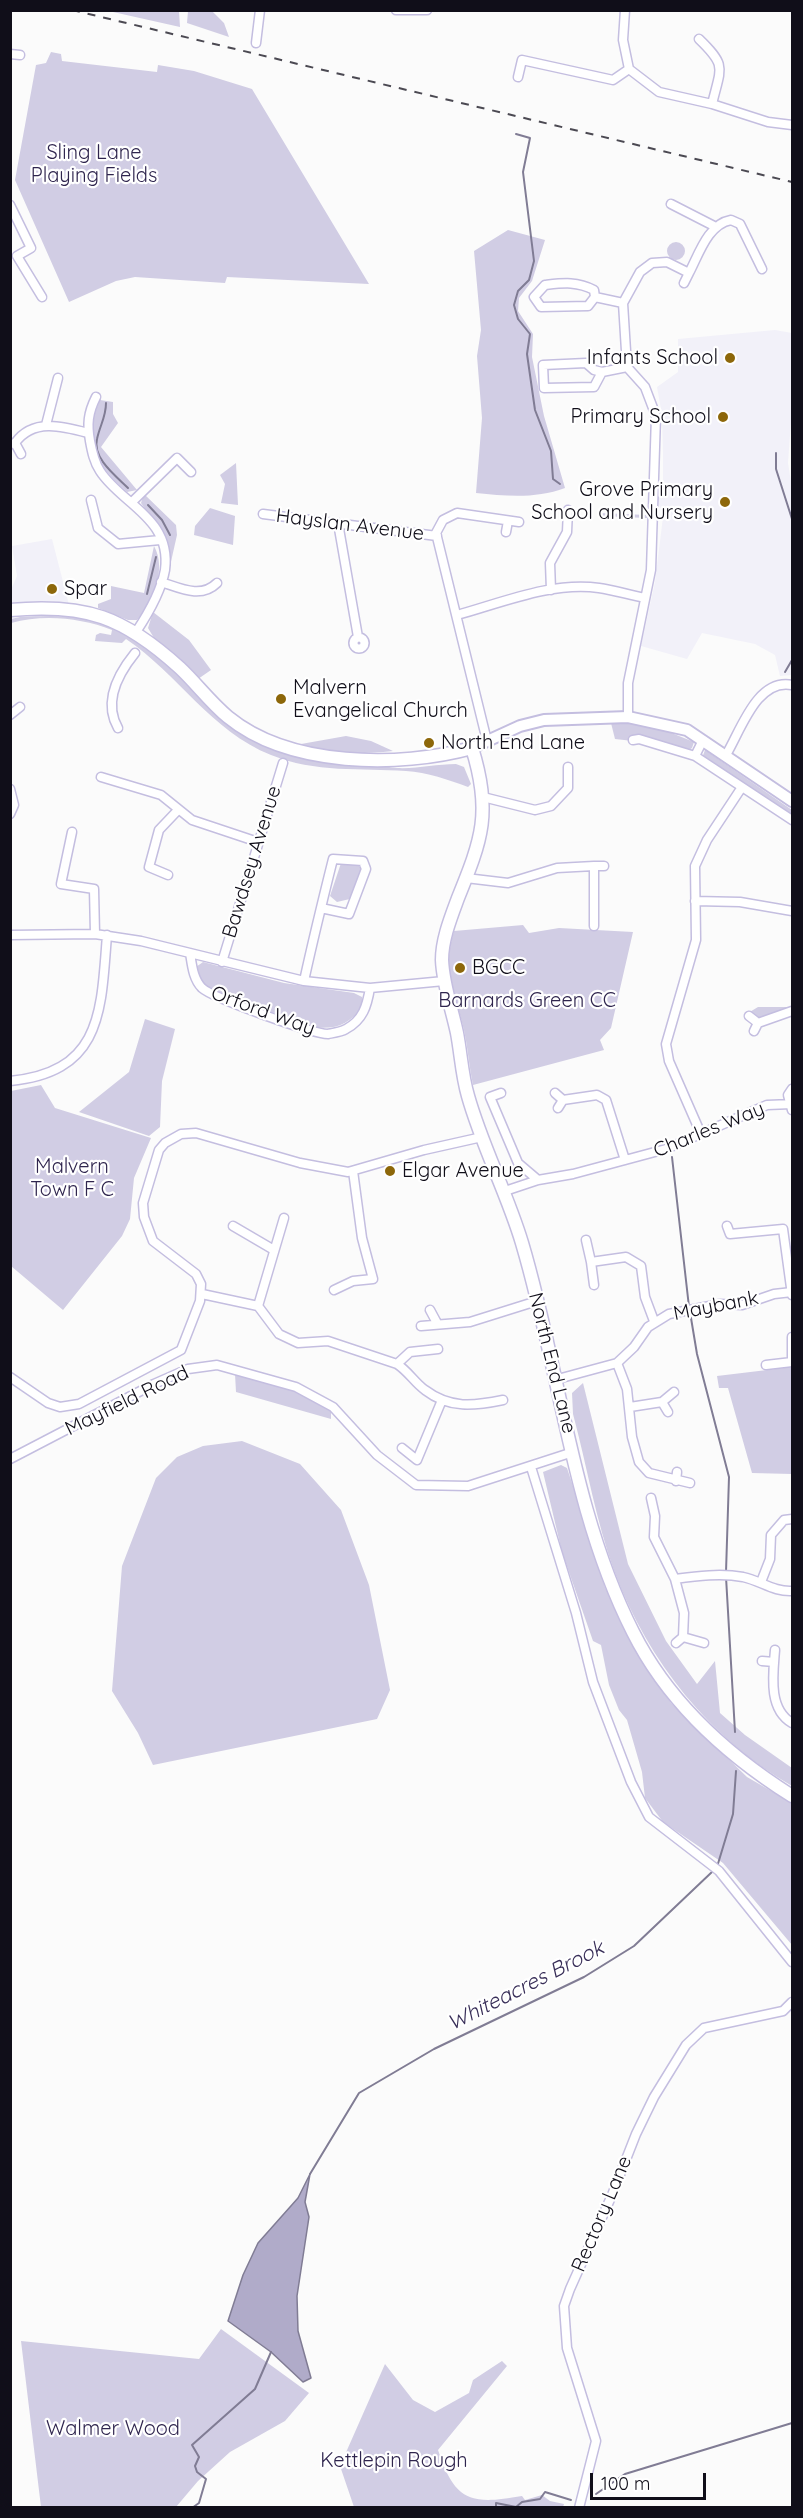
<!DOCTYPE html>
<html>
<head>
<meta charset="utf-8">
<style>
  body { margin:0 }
  #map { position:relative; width:803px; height:2518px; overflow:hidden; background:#fbfbfb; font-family:Quicksand,sans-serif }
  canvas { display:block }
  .frame { position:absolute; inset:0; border:12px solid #100e19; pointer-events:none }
  .scale { position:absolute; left:590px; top:2473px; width:116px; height:27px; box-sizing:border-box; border:3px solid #100e19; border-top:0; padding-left:8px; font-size:18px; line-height:21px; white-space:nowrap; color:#100e19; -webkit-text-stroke:4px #fff; paint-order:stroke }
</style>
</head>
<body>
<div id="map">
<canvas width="803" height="2518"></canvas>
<div class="frame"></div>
<div class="scale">100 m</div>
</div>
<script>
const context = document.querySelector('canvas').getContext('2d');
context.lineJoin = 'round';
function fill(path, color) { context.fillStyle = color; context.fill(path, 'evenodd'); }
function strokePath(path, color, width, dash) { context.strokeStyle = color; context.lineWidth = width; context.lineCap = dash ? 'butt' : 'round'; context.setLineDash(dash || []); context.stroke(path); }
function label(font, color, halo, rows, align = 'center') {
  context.font = font + ' Quicksand,sans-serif'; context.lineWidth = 4.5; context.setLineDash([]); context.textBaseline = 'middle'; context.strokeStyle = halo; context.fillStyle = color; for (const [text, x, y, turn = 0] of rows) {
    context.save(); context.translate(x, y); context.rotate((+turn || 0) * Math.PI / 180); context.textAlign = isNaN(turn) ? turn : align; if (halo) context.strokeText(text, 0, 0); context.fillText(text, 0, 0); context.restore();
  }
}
fill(new Path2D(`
  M775,330L792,333V408L788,463L792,488V675L780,676L775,655L755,644L702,633L687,659L641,646L655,582L663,517L657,498L663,481V455L662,415L657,387L678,372V339Z
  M52,539L69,605L11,602L10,592L17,576L12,546Z`), '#f2f1f9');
fill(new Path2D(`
  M113,11H179L180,27L113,12Z
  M188,11H212L224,23L229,37L187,23Z
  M51,52L61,54L62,61L157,72L158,65L194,71L252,89L369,284L227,277L225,283L135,277L116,281L69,302L15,180L36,65L46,63Z
  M508,230L545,240L532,281L519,298L518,311L533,334L532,357L544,416L565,488C536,499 506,496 476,493L482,418L477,356L481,330L474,251Z
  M667 251a9 9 0 1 1 18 0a9 9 0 1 1-18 0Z
  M100,400L113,402V414L118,423L101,447L137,490L127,492C96,464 81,442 100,400Z
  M236,463L238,505L221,503L225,484L220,475Z
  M144,494L176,525L177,535L170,566L164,536L141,503Z
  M210,508L235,516L233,545L194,535L195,526Z
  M600,513L647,515V518L600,516Z
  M154,546C167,569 153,602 137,620H128L98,608V604L111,599V586L144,593Z
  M153,612L189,640L211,670L198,679L154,638L148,628Z
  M20,617C43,616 66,615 88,619C160,633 197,710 260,743C295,762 336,764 375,765C382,765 390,768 397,768C417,769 436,764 456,764L464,767L471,784L468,787C449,780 427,772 406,771C361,768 315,773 271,755C211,731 178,674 126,639L122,643L95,641L96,635L100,633L111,635L112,630C81,618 44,614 11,623V619Z
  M622,722L664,730L694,742L692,748L689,750L636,735L633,741L615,739L611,723Z
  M346,736L371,741L393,751C363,754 331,755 302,747L301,744Z
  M705,750L792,810V817L702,758Z
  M341,863L359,864L361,871L354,898L337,902L330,896Z
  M523,925L529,933L559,928L633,932L611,1028L600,1040L604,1050L473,1085C469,1067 468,1048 464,1030C455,990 441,974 454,931Z
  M203,962L284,983L354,993L362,997L363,1007C348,1025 335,1030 312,1027L205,987L196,967Z
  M758,1007H792V1008L758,1018L748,1013Z
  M145,1019L175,1029L162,1081L160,1127L149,1136L79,1112L129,1072Z
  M41,1085L55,1108L151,1138L134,1178L130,1219L122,1236L63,1310L11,1266V1091Z
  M792,1367V1474L752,1473L728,1388H719L717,1376Z
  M235,1374L287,1388L311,1398L331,1411V1419L236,1392Z
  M583,1383L628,1564L666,1641L697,1684L715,1661L720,1713L745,1735L792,1768V1786C710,1739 648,1661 615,1573C596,1522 587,1466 573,1414L572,1393Z
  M242,1441L300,1464L341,1510L369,1585L390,1690L377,1719L153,1765L138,1733L112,1691L122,1566L156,1478L177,1457L203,1446Z
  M561,1465L567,1468L572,1483L605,1587L633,1645L671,1703L747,1777L792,1803V1945L723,1863L663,1822L645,1798L642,1772L627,1720L619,1710L609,1685L601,1645L593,1641L562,1552L543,1472Z
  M221,2329L309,2393L285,2421L230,2452L198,2481L176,2507H41L21,2341L199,2359Z
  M502,2361L507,2366L438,2450C455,2502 471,2505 522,2496L525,2500L542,2495L550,2501L564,2504L563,2507H354L340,2466L385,2364L413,2400L435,2412L469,2393L473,2380Z`), '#d1cde4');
const water = new Path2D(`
  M310,2174L305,2202L309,2217L297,2296L298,2331L311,2378L303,2382L271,2352L228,2321L243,2275L258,2243L298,2198Z`);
fill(water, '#b0abc9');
strokePath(water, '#807c94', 1.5);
strokePath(new Path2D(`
  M516,134L530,138L523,172L534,261L529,280L518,291L514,305L518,319L530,334L527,354L535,410L551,451L553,479L560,484
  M106,403C106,417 100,425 97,439C92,458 116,476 128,488
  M776,453V469L792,519
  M148,505L162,520L170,535
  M792,541V571
  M147,594L156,557
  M785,672L792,660
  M672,1157L689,1307
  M690,1312L697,1354L729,1477L726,1572
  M726,1577L735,1732
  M717,1867L733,1814L736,1771
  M310,2174L359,2093L434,2049L584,1977L634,1946L713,1871
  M596,2494L625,2474L792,2423
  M192,2508L199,2503L206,2479L197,2472L195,2466L199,2457L192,2445L255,2389L271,2352
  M496,2508V2503L516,2507L522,2502L540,2499L545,2492L571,2500`), '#807c94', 2);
const minor = new Path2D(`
  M396,10H427
  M625,10L623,40L629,69L659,92L712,104L768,122L792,125
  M699,39C727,66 721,67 712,104
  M256,43L260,10
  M10,54L20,55
  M518,77L522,60L613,80L629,69
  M671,204L714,226
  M10,205L31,248L17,256L42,297
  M684,283L689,273
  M595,297L588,306L541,307L534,297L545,285C563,283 577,281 594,290L595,297L623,303
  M602,372L594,370L586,363L543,365L544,388L594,387L602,372L627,367
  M96,397C88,413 87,424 90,441C92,452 94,462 100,471C121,504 172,518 165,570C161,592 148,614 136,632
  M46,425L58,378
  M15,443L21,454
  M10,444L15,443C33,418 62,426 88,433
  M91,500L98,528L118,544L160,540
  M132,502L177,458L191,472
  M263,514L437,536
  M338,523L358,637
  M506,532L508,521
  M161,582C180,588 201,599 217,583
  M551,590L550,563L567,532L568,510
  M457,615C501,603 553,581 599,588C614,590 629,595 645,598
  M353.5 643a5.5 5.5 0 1 1 11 0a5.5 5.5 0 1 1-11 0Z
  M10,715L20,707
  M628,717V683L651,570L656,416L645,387L627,367L623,303L640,272L652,263L667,262L689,273C699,254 708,224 731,220L740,224L762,269
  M118,728C103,702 118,674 135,653
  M633,740L639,739L695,756L792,820
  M487,741L436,533L443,520L457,513L519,522
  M726,755C741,730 757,678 792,685
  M695,756L703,740
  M101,777L161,795L192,820L258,842
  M10,789L14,805L10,814
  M483,797L535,810L551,806L568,788V767
  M72,832L61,884L94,889L95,934
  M594,866H604
  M168,875L149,867L159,830L178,810
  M466,878L508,883L557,868L594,866V926
  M695,901L740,902L792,911
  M10,935L95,934L141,941L304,981L370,988L444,981
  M190,953C192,965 193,979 202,988C213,998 313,1034 328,1034C333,1033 341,1032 346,1029C363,1020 367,1006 370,988
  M222,962L283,763
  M304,981C313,940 323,899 333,859L363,861L366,869L349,914L321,908
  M749,1016L758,1023L792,1011
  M754,1031L758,1023
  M10,1081C103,1072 101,1010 107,935
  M792,1089L788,1095L792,1110
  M501,1093L490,1097L518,1163L538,1180
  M555,1093L563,1100L597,1095L606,1100L625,1160
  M558,1108L563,1100
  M701,1134L669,1061L666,1044L696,940L695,866L707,840L742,787
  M505,1191L538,1180L573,1174L666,1149L767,1105L792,1104
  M233,1226L274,1250
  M727,1226L730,1234L783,1229L792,1295
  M586,1240L591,1262L626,1257L641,1266L645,1297L654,1321
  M591,1262L594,1285
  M334,1290L353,1281L373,1279L362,1238L353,1171
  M202,1294L258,1306L279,1334L298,1343L328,1341L397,1364L410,1352L438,1349
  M258,1306L284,1218
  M430,1310L437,1323
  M421,1326L470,1322L537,1301
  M792,1337V1358
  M617,1363L627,1389L632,1437L639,1462L649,1473L690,1483
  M397,1364C408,1371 415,1383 425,1390C450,1409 474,1406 503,1400
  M766,1365L792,1362
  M10,1377L48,1403L60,1407L79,1404L181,1350L200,1301L201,1284L196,1274L153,1241L144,1217L143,1203L159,1150L165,1143L181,1134L196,1133L300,1163L348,1172L424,1150L482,1137
  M554,1380L617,1363L634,1347L648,1327L669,1314L720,1304L742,1305L774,1294L792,1292
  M662,1402L668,1412
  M630,1407L662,1402L674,1392
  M402,1448L417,1460L442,1400
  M10,1459L154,1384L188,1369L217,1365L296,1387L333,1407L377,1455L416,1485L468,1486L573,1452
  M531,1467L576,1613L593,1682L631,1782L649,1817L719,1871L792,1962
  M676,1481L677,1472
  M651,1498L655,1516L654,1537L675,1579L684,1613L683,1637L676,1643
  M675,1579C697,1576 721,1573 743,1577C761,1581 774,1592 792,1591
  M761,1582L770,1559L771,1535L784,1520L792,1519
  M683,1637L704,1643
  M775,1650C773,1675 768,1709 792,1723
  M762,1661L774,1662
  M579,2508L596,2441L567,2348L564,2306L570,2289L612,2195L636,2134L654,2097L686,2045L704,2028L783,2011L792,2002`);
const tertiary = new Path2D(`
  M472,748L520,726L544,720L628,717L687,730L792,801`);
const secondary = new Path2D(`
  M10,610C86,603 124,617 180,668C196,683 210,702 228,717C289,767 399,768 472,748C492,812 482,839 458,898C451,917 442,939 442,960C443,985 452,1009 457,1033C461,1054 462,1076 468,1096C482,1146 507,1193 522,1243C560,1370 572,1512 633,1632C668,1702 727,1755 792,1796`);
strokePath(minor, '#c4bee0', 11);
strokePath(tertiary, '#c4bee0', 14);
strokePath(secondary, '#c4bee0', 15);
strokePath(minor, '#fff', 8);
strokePath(tertiary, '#fff', 10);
strokePath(secondary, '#fff', 12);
strokePath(new Path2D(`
  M72,10L792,182`), '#4b4952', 2, [8, 8]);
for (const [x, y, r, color] of [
  [730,358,6,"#8d670a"],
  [723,417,6,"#8d670a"],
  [725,502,6,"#8d670a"],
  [52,589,6,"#8d670a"],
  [281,699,6,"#8d670a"],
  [429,743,6,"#8d670a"],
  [460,968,6,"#8d670a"],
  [390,1171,6,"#8d670a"]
]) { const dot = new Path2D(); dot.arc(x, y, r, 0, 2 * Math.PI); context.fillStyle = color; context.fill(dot); strokePath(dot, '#fff', 2); }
label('20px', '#2f254e', '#fff', [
  ["Sling Lane",94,153],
  ["Playing Fields",94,176],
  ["Barnards Green CC",527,1001],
  ["Malvern",72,1167],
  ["Town F C",72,1190],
  ["Walmer Wood",113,2429],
  ["Kettlepin Rough",394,2461]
]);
label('20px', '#100e19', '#fff', [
  ["Infants School",718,358,"right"],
  ["Primary School",711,417,"right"],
  ["Grove Primary",713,490,"right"],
  ["School and Nursery",713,513,"right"],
  ["Spar",64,589],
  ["Malvern",293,688],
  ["Evangelical Church",293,711],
  ["North End Lane",441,743],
  ["BGCC",472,968],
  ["Elgar Avenue",402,1171]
], 'left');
label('20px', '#100e19', '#fff', [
  ["Hayslan Avenue",350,525,7],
  ["Bawdsey Avenue",252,862,-73],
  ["Orford Way",263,1011,20],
  ["Charles Way",709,1130,-22],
  ["Maybank",716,1306,-11],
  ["North End Lane",552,1363,76],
  ["Mayfield Road",127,1401,-26],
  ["Rectory Lane",602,2214,-67]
]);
label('italic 21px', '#382e58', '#fff', [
  ["Whiteacres Brook",526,1986,-27]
]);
</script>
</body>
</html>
